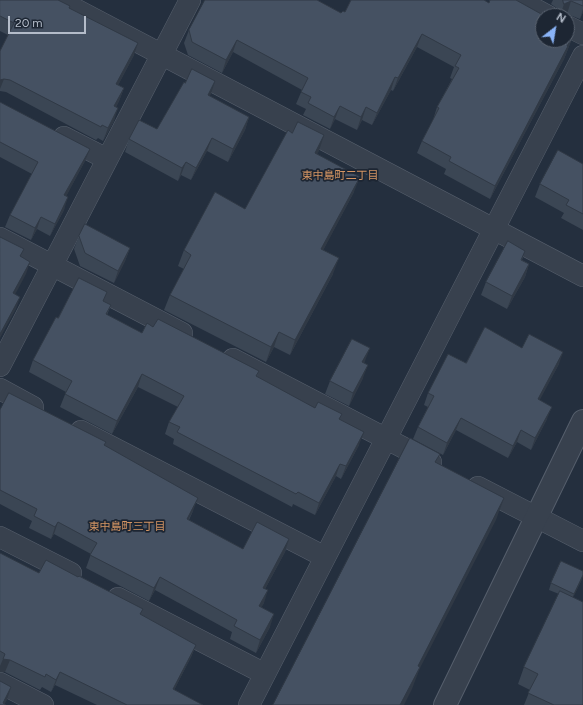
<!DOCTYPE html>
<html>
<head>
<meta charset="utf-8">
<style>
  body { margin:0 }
  #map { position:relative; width:583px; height:705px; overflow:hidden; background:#242f3e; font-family:Figtree,sans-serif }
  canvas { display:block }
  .north { position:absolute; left:535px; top:8px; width:40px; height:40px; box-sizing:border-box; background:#1d2633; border:1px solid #59626f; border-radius:50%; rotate:31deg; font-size:11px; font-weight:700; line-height:16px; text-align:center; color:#b4bcc9 }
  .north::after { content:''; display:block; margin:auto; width:14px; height:18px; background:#8ab4f8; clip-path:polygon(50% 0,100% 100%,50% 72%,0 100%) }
  .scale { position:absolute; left:8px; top:16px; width:78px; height:18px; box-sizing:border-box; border:2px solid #b4bcc9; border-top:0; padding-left:5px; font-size:12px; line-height:14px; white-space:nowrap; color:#b4bcc9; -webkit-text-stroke:3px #1d2633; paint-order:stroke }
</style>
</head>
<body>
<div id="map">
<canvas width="583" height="705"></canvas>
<div class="north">N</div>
<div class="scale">20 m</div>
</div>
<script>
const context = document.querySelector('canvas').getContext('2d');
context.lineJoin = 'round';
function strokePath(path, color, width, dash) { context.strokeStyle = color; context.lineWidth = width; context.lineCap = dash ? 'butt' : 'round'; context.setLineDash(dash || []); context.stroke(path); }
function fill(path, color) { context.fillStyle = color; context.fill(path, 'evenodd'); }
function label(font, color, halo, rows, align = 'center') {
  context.font = font + ' Figtree,"Noto Sans JP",sans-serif'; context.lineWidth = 3.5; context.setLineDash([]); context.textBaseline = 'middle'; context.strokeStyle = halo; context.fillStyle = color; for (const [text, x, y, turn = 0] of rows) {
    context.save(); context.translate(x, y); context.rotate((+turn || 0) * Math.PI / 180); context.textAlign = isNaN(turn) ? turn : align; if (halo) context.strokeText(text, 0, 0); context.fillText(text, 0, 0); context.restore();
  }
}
const minor = new Path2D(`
  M58,0L583,276
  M518,0L548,16
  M567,26L583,34
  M64,137L107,159
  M0,238L182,333
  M233,359L431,462
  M0,366L190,0
  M0,389L33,407
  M81,431L325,557
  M478,487L583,541
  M0,537L71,573
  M118,598L265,674
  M0,683L43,705
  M249,705L583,56`);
const tertiary = new Path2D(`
  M445,705L583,421`);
strokePath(minor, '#565f6c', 22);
strokePath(tertiary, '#565f6c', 24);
strokePath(minor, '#38414e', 21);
strokePath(tertiary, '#38414e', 22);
fill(new Path2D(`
  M0,0L69,8L134,55L118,85L124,88L119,101L116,107L114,121L103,141L98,138L96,140L6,92L0,91V51L8,35L0,31Z
  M205,0H317L341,13L343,11L345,12L351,0H484L489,3L490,0H516L543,15L544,13L553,15L559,13L558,9L551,4L553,0H583V12L580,19L567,14L561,16H543V40H567V24L573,28L572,30L575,31L564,59L490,199L444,174L446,169L417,153L422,141L433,120L437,107L452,79L450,78L454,67L417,47L393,91L391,90L372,125L362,120L357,130L335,119L330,129L303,115L306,109L296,104L302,90L233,52L222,73L188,55L184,43L189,30Z
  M215,81L209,96L249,117L245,130L228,162L207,151L191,180L181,175L178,181L125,152L129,139L157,129L185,83Z
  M0,102L85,161L66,196L64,210L50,236L37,229L31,240L5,227L10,215L32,174L0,157Z
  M319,151L317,154L354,192L323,250L333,274L290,355L274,347L266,362L164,310L170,295L184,269L178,266L184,250L245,209Z
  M583,164V230L561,218L564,213L535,197L540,184Z
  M79,236L130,248L125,261L114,283L80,266L74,249Z
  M525,251L522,260L529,264L525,277L507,309L481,295L486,282Z
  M104,301L111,305L107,315L142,333L153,327L259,371L257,377L315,408L340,419L359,445L341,479L336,476L315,515L293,504L292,507L173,444L174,439L165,434L169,422L178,407L138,387L112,434L60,407L66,392L29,372L33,360L58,318Z
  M365,361L364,363L363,378L349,406L325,394L330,381Z
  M466,363L559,364L539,400L547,419L531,450L517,442L508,458L456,430L443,455L413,439L418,427L428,407L424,405L428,393Z
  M0,410L106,442L104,446L193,511L189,520L243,549L289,539L285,552L265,589L264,603L261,607L270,627L256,653L230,639L232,632L155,590L149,601L86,568L91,554L54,534L51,539L29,528L32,521L0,504Z
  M0,553L39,573L141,614L196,645L191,657L174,690L203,705H97L55,685L51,692L42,687L40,690L5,672H0Z
  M582,579L573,597L583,705H524L530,690L518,684L524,667L559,594L549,590L551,583Z`), '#3b4654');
fill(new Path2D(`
  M571,1L567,14L560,16L564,4Z
  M583,9V12L580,19Z
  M575,31L564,59L490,199L495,186Z
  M422,34L417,47L393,91L398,78Z
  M237,40L233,52L222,73L226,60Z
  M138,43L134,55L112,97L116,84Z
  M395,77L391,90L372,125L377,113Z
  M4,79L0,89V80Z
  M215,81L211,94L203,108L208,95Z
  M124,88L119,101L110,119L114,106Z
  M340,106L335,119L330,129L334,117Z
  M366,107L362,120L357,130L361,117Z
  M118,108L114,121L103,141L108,128Z
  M249,117L245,130L228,162L233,149Z
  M324,135L319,151L309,168L315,153Z
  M212,138L207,151L191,180L196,168Z
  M90,149L85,161L60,208L64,195Z
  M186,162L181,175L178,181L182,168Z
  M360,177L354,192L316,264L321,249Z
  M68,197L64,210L50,236L55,224Z
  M41,217L37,229L31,240L35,228Z
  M130,248L125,261L114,283L118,271Z
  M339,258L333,274L290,355L295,340Z
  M30,262L26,274L9,306L13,293Z
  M529,264L525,277L507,309L512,296Z
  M20,297L16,309L0,338V334Z
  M279,332L274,347L266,362L271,347Z
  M370,348L365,361L358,375L362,362Z
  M563,352L559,364L534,411L538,399Z
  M368,365L363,378L349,406L353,393Z
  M142,374L138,387L112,434L117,421Z
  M552,407L547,419L531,450L535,438Z
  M461,418L456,430L443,455L447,443Z
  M521,430L517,442L508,458L513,446Z
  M364,432L359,445L341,479L346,466Z
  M340,464L336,476L315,515L319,503Z
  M198,498L193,511L182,531L187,519Z
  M504,498L496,520L420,668L412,689L404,705H400L418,666Z
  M58,522L54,534L51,539L55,527Z
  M289,539L285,552L259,600L263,588Z
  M583,575L582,579L572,600L574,594Z
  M160,577L155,590L149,601L154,588Z
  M268,590L264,603L255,619L259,606Z
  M274,614L270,627L256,653L260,640Z
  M196,645L191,657L168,702L173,689Z
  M3,659L10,660L5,672H0V666Z
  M60,672L55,685L51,692L56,680Z
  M11,687L7,700L4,705H2Z`), '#303945');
const building = new Path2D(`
  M0,0H58L70,6L69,8L138,43L116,84L124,88L114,106L118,108L108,128L102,125L101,127L10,80L4,79L0,80V51L14,23L0,16Z
  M205,0H317L341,13L343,11L345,12L351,0H484L489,3L490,0H516L543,15L544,13L553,15L560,13L561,16H543V40H567V24L573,28L572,30L575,31L567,46H568L495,186L449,161L451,157L422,141L439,108L437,107L459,68L455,66L461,55L422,34L398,78L395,77L377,113L366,107L361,117L340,106L334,117L308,103L311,97L301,92L308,78L237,40L226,60L192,42L189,30Z
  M563,0H583V6L571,1L564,4Z
  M192,69L215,81L208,95L249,117L233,149L212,138L196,168L186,162L182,168L129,139L139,120L157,129L184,82L185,83Z
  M0,102L90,149L64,195L68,197L55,224L41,217L35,228L10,215L38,162L0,142Z
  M298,122L324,135L315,153L360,177L321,249L339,258L295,340L279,332L271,347L170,295L191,255L184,250L215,192L245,209L288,130L292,133Z
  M558,150L583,164V214L566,205L569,200L540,184Z
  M85,224L130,248L118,271L85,253L79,236Z
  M0,237L24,249L20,256L30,262L13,293L20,297L0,334Z
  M508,241L525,251L521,260L529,264L512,296L486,282Z
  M79,278L107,292L103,301L111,305L106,314L142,333L147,323L153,327L158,319L259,371L256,376L315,408L318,402L342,414L339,419L364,432L346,466L340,464L319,503L298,492L296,494L177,432L180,427L169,422L184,396L142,374L117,421L65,394L72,381L33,360L56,317L58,318Z
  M485,327L522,348L529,334L563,352L538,399L552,407L535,438L521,430L513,446L461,418L447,443L418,427L434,396L428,393L448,354L466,363Z
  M352,339L370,348L362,362L368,365L353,393L330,381Z
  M9,393L106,442L104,445L198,498L187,519L243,549L257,522L289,539L263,588L268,590L259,606L274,614L260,640L234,626L237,620L160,577L154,588L90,555L97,543L58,522L55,527L34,516L37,509L0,490V410Z
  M410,438L440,454L435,462L504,498L418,666L420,667L400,705H273Z
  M0,553L39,573L46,560L78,577L79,576L143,609L140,614L196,645L173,689L203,705H127L60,672L56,680L46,674L45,677L10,660L3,659L5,654L0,651Z
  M561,561L583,571V575L574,594L551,583Z
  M560,591L583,602V705H554L528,693L538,674L524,667Z
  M0,681L11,687L3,703L6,705H0Z`);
fill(building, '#455162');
strokePath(building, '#303945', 1);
label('11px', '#d59563', '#1d2633', [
  ["東中島町二丁目",340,176],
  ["東中島町三丁目",127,527]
]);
</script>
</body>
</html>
